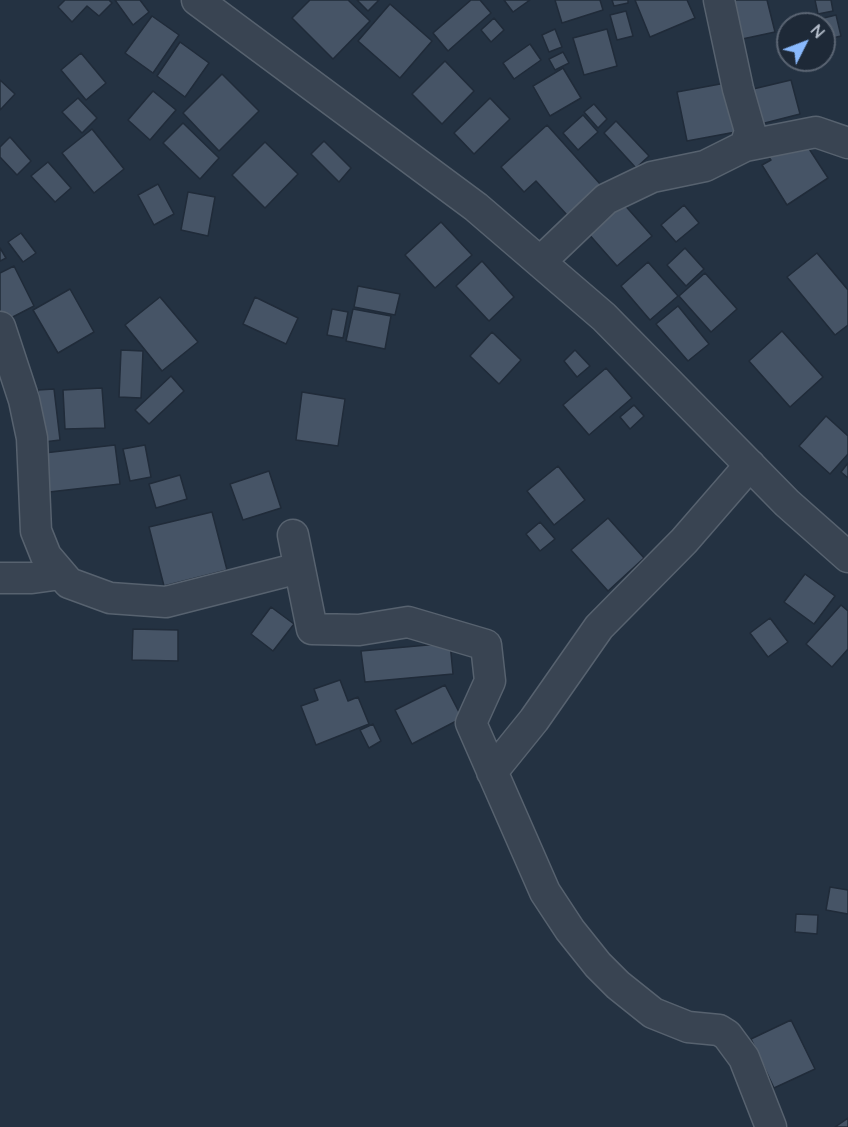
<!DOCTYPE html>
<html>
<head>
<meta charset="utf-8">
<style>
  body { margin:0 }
  #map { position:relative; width:848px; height:1127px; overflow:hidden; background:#243242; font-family:Quicksand,sans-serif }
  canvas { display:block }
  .north { position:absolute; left:776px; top:12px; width:60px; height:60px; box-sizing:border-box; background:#1e2937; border:2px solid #5b6573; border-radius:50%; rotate:48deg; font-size:16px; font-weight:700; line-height:24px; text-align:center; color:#b6bfcc }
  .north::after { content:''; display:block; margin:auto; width:21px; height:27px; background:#89b9fd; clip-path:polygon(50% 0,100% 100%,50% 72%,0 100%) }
</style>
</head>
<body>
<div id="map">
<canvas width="848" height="1127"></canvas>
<div class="north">N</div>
</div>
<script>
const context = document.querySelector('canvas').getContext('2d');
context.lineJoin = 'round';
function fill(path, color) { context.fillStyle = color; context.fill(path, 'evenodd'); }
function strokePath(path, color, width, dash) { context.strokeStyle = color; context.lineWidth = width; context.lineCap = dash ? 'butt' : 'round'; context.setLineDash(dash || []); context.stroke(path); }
const building = new Path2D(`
  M65,0H109L112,3L99,16L87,6L72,22L58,7Z
  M115,0H140L149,12L133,25Z
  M310,0H348L370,21L333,59L292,18Z
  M357,0H379L368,11Z
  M471,0H480L491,13L448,51L433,33Z
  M504,0H530L513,12Z
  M555,0H600L603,10L562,23Z
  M612,0H628V3L614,6Z
  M635,0H687L695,18L650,37Z
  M724,0H767L775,32L733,41Z
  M815,0H831L833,11L818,14Z
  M390,4L432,41L400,78L358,41Z
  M626,11L633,36L617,40L610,15Z
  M836,15L841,36L824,40V24H799Z
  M152,16L179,35L153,73L125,53Z
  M494,18L504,30L491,42L481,30Z
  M555,29L562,47L549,52L542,35Z
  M607,29L617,66L584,75L573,38Z
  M180,42L209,63L185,97L157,76Z
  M530,44L541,60L514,79L503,63Z
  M563,52L569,63L555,70L549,59Z
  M81,53L106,83L86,100L61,70Z
  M445,61L474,91L442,124L412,94Z
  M563,68L581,98L550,116L533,86Z
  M222,74L259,111L219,151L183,113Z
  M0,80L15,94L0,110Z
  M791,80L800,114L757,125L749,90Z
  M731,82L741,131L687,141L677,92Z
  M153,91L176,110L150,140L128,120Z
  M78,98L97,118L82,133L62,112Z
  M490,98L510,119L474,154L454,133Z
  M594,104L607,119L598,128L584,112Z
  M583,115L598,132L578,150L563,133Z
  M616,121L649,156L636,168L604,133Z
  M183,123L219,158L200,179L163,143Z
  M547,125L601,185L567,215L536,181L524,192L501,167Z
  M92,129L124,169L94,193L62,153Z
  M10,137L31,161L17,175L0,157V147Z
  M802,138L828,178L787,205L762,165L771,160L767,155Z
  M324,141L351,168L339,182L311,154Z
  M265,142L298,174L265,208L232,175Z
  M48,162L71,188L55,202L31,176Z
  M158,184L174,214L154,225L138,195Z
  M188,192L215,197L208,236L181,230Z
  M622,202L652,236L617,266L587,232Z
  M684,205L699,223L676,242L661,225Z
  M441,222L472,255L435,288L405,255Z
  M21,233L36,253L23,262L8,242Z
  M0,248L6,258L0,261Z
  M685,248L704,269L686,286L667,265Z
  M817,253L848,290V325L835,335L787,277Z
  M482,261L514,297L489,321L456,286Z
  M648,262L678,296L650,320L621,286Z
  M14,266L34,306L5,321L0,312V273Z
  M705,273L737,309L711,332L679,296Z
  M358,286L400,294L395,315L354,307Z
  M70,289L94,332L58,353L33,310Z
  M160,297L198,342L162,371L125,325Z
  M255,297L298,318L286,344L243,324Z
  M678,306L709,344L688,361L656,324Z
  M332,309L348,312L343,338L327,335Z
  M353,309L391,316L385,349L346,341Z
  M782,331L823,377L790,407L749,361Z
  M492,332L521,360L499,384L470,356Z
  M121,350L143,351L141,398L119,397Z
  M575,350L590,366L577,377L564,361Z
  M606,368L632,398L589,435L563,405Z
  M171,376L184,391L149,424L135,410Z
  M102,388L105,428L65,429L63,390Z
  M54,389L60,440L44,442L38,390Z
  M302,392L345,399L338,446L296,440Z
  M634,405L644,416L630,429L620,417Z
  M826,416L848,436V454L830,474L799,446Z
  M115,445L120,484L49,492L44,453Z
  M145,445L151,477L130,481L123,449Z
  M848,463V478L841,472Z
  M558,466L585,500L554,525L527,491Z
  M269,471L281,508L243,520L230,484Z
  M180,475L187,499L156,508L149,484Z
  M212,512L227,570L164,586L149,527Z
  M608,518L644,558L608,591L571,550Z
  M540,522L555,539L540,551L526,534Z
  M805,574L835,596L814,624L784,602Z
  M841,605L848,611V649L832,667L806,644Z
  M271,607L294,624L273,651L251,634Z
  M770,618L788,642L768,657L750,633Z
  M133,629L178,630V661L132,660Z
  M450,643L453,674L365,682L361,651Z
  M340,680L348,701L358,697L369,724L316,745L301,706L318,700L314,689Z
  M445,685L462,718L412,744L395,710Z
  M373,724L381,741L369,748L360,730Z
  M830,887L848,890V914L826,910Z
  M796,914L818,915L817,934L795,932Z
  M791,1020L815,1069L774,1088L751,1039Z
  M848,1118V1127H835Z`);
fill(building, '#465466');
strokePath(building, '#202b39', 1.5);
const minor = new Path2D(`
  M197,0L476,207L604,317L787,503L848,557
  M745,146L816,132L848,143
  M540,262L606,199L652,177L705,166L745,146L750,131L738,89L719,0
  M0,327L24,400L32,438L36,531L46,556L69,583L110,598L166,602L299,568
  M293,535L312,629L359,630L408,622L486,645L490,681L471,723L545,892L570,930L598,965L618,985L653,1013L688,1027L719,1030L727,1035L744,1058L771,1127
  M0,578H32L61,574
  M492,772L534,720L599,627L684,541L750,465`);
strokePath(minor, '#57626f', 33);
strokePath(minor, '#394452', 30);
</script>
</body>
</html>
